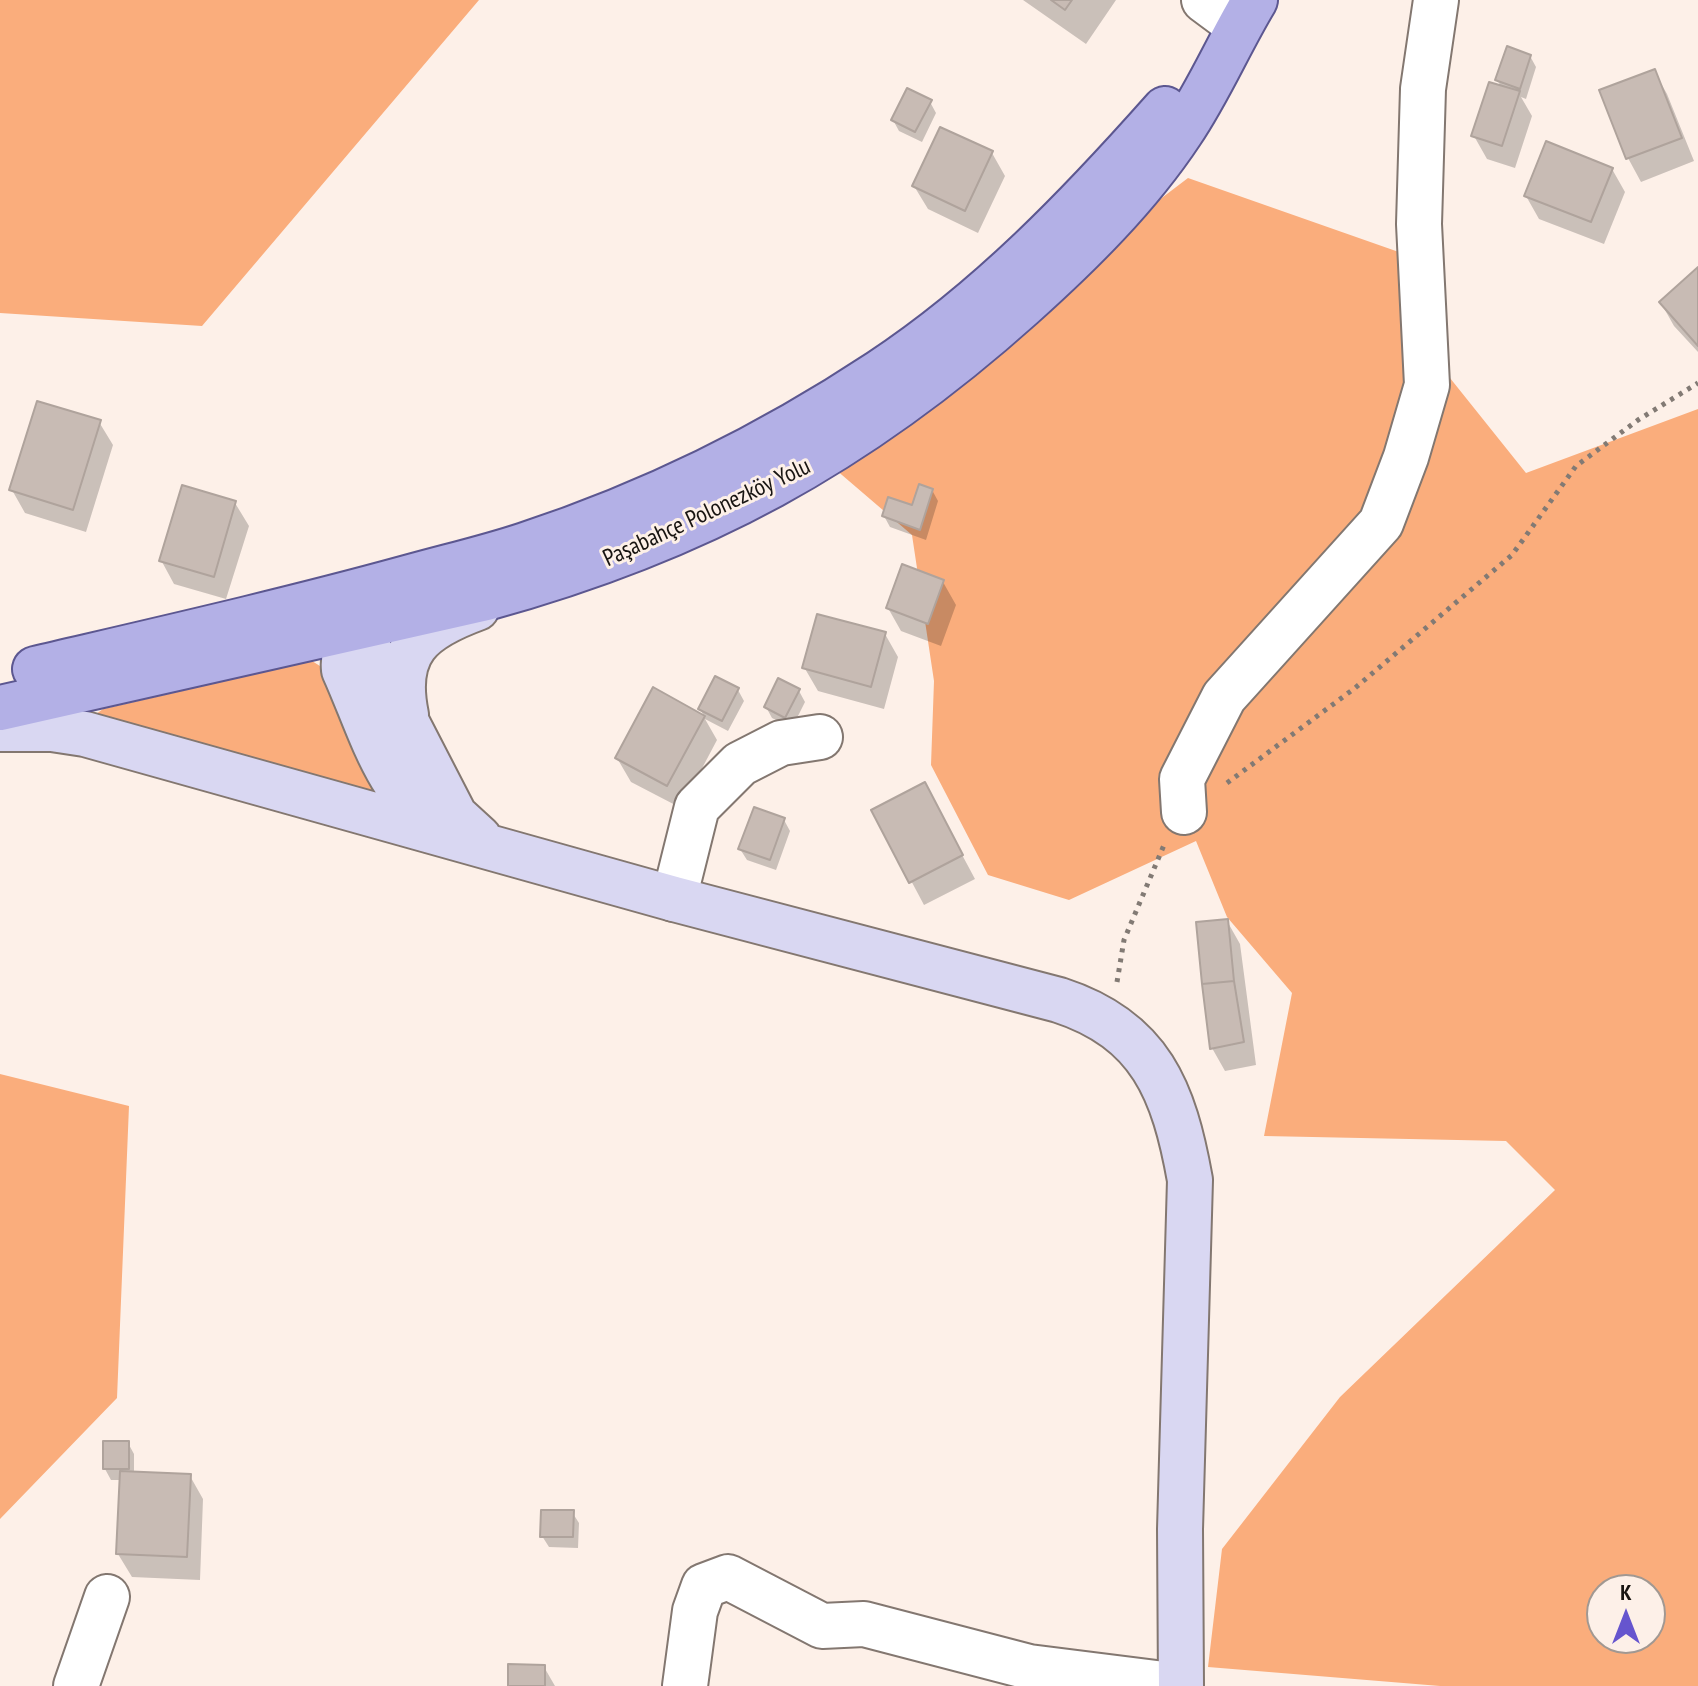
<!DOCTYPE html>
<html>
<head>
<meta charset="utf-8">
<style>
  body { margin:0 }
  #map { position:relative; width:1698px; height:1686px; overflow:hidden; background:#fdf0e8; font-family:"PT Sans Narrow",sans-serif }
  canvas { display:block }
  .north { position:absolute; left:1586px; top:1574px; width:80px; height:80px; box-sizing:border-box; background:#fdf0e8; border:2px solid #a19892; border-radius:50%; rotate:0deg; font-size:22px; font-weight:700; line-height:32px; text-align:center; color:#181411 }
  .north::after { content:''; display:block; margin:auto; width:28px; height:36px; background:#6655ce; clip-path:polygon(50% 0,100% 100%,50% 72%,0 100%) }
</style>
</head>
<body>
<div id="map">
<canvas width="1698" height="1686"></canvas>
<div class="north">K</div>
</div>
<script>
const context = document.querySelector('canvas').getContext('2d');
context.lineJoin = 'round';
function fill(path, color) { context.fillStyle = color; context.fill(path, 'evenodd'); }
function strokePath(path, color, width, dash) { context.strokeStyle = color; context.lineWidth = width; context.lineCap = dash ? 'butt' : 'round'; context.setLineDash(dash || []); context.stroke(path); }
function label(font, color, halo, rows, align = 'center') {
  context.font = font + ' "PT Sans Narrow",sans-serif'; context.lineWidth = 6; context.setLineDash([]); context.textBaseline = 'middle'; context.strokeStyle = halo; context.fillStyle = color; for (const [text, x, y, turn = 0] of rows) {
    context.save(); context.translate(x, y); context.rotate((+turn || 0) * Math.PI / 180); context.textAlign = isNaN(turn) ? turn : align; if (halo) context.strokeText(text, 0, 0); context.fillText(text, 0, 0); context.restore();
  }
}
fill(new Path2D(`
  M0,0H479L202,326L0,313Z
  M1188,178L1413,257L1430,353L1526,473L1698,409V1686H1440L1208,1667L1222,1549L1340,1397L1555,1190L1506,1141L1264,1136L1292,993L1227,917L1196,841L1069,900L988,875L931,765L934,681L912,535L821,457ZM1602,1590H1650V1638H1602Z
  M312,661L328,671L400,814L96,720V714L103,709Z
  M0,1074L129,1106L117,1398L0,1519Z`), '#faad7c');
fill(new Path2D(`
  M1023,0H1116L1086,44Z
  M1530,56L1536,67L1526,99L1521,97L1532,116L1515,168L1487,159L1474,136L1502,88L1497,80Z
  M1654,71L1667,94L1694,161L1641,182L1628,158L1602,91Z
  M930,102L936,113L922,142L899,131L893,120Z
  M992,153L1005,176L978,233L928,209L914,186Z
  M1612,169L1625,192L1604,244L1539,219L1526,196Z
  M1698,270V352L1674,326L1661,303Z
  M99,422L113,445L86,532L25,513L12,490Z
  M932,490L938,501L926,540L890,527L884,516L913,508Z
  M235,503L249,526L226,599L174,584L161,560Z
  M943,582L956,605L941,646L901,631L888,608Z
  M885,634L898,657L884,709L818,691L804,667Z
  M654,690L705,718L700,709L738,690L744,701L728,731L705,719L717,740L681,808L631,782L617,758Z
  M799,691L805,702L792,728L772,718L766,707Z
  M937,808L975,879L924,905L874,811Z
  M784,820L790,831L776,870L747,860L740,849Z
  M1227,921L1240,944L1256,1065L1225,1071L1212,1048Z
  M128,1443L134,1454V1474L190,1476L203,1499L200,1580L132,1577L118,1554L121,1480H111L105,1469Z
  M572,1512L579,1523L578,1548L549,1547L542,1536Z
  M544,1667L555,1686H510Z`), '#0003');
const building = new Path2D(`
  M1051,0H1072L1065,10Z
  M1507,46L1531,55L1520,89L1495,80Z
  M1655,69L1682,138L1626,159L1599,90Z
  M1489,82L1520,91L1502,146L1471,136Z
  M907,88L932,100L915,132L891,120Z
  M940,127L993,151L965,211L912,186Z
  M1546,141L1613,168L1591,222L1524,196Z
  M1698,267V346L1659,302Z
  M37,401L101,420L73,510L9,490Z
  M919,484L933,489L920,530L882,516L888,497L912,505Z
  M182,485L236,501L214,577L159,561Z
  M902,564L944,580L928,624L886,608Z
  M817,614L886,632L871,687L802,668Z
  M715,676L739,688L722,721L698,709Z
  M778,678L800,689L785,718L764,707Z
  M653,687L705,716L667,786L615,758Z
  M925,782L963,855L909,883L871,810Z
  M754,807L785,818L770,860L738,849Z
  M1228,919L1234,981L1202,984L1196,922Z
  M1234,981L1244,1042L1210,1049L1202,984Z
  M103,1441H129V1469H103Z
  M120,1471L191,1474L187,1557L116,1554Z
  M541,1510H574L573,1537H540Z
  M508,1664L545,1665V1686H508Z`);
fill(building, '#c8bbb4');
strokePath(building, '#afa39c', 2);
const minor = new Path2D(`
  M1204,0L1239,26
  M1184,812L1182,779L1224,697L1381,523L1406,457L1427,385L1419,224L1423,89L1436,0
  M674,899L697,807L740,764L781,743L820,737
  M76,1686L107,1597
  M685,1686L695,1611L704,1586L728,1577L822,1626L864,1624L1029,1667L1180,1686`);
const secondary = new Path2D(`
  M377,602C361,623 341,642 344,670C370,727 386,796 443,830
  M342,611L358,628L455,816L479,838
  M406,715C393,651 420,629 477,608
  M0,729H52L85,734L674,899L1059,1000C1151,1030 1174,1091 1190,1180L1180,1529L1181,1686`);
const primary = new Path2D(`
  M35,669C159,640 283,612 407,578C446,567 486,558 525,545C650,504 771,444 880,372C989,300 1079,206 1165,109
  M0,708L486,598C698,540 858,453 1022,306C1080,254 1138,197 1181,132C1209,91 1229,43 1255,0`);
strokePath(minor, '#837770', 48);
strokePath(secondary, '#837770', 48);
strokePath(primary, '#5c5790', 48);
strokePath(new Path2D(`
  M1227,783L1355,688L1512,555L1576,466L1638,420L1698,383
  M1117,982L1124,940L1164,845`), '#827a74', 5, [4, 6]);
strokePath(minor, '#fff', 44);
strokePath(secondary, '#d9d7f2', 44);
strokePath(primary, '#b3b0e6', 44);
label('24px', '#181411', '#fdf0e8', [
  ["Paşabahçe Polonezköy Yolu",707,513,-25]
]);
</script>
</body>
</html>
